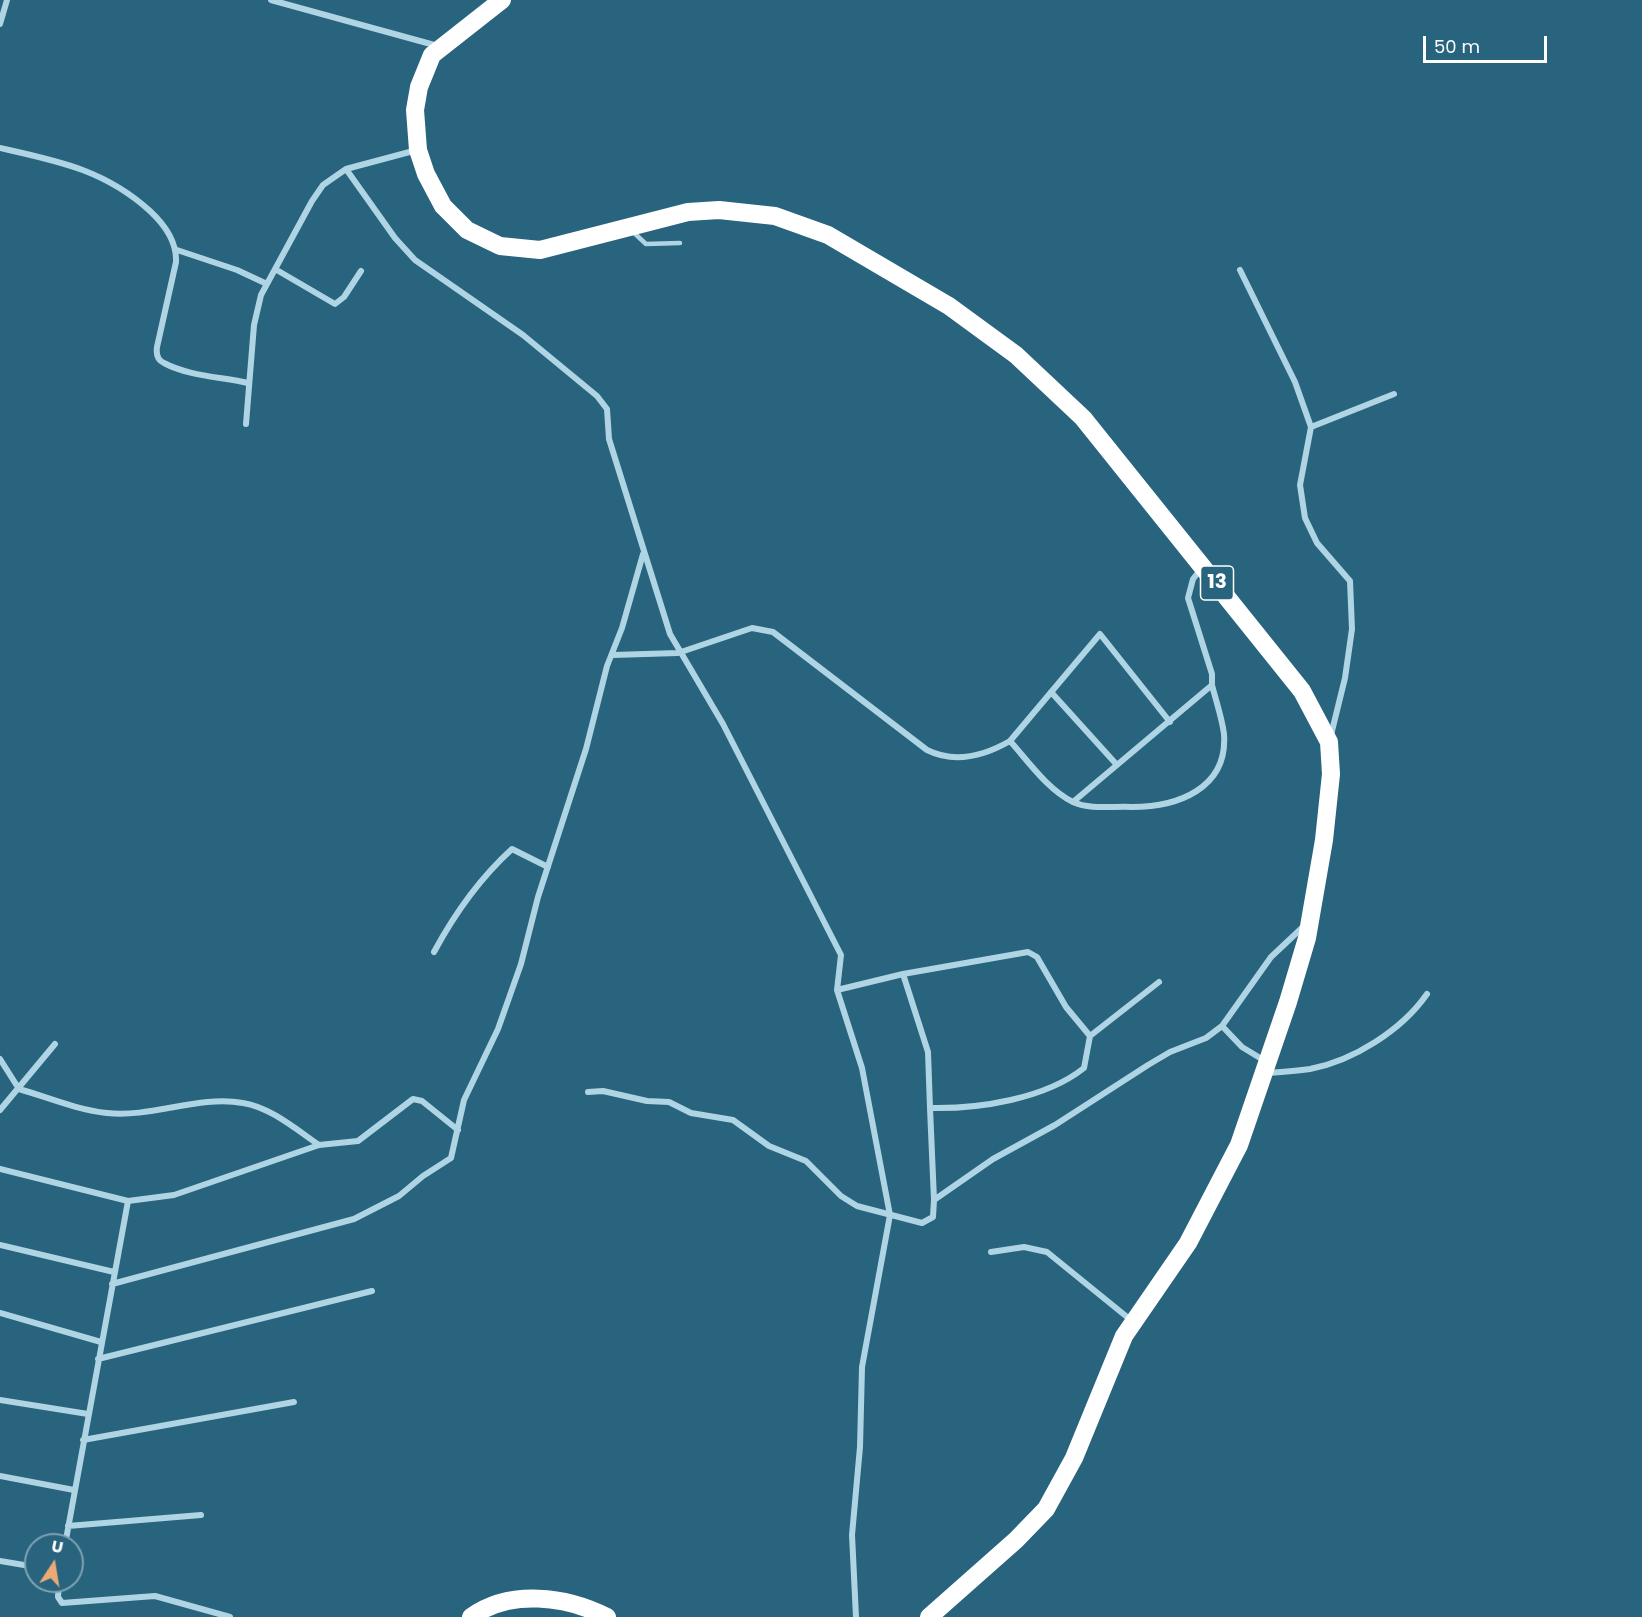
<!DOCTYPE html>
<html>
<head>
<meta charset="utf-8">
<style>
  body { margin:0 }
  #map { position:relative; width:1642px; height:1617px; overflow:hidden; background:#28647e; font-family:Poppins,sans-serif }
  canvas { display:block }
  .north { position:absolute; left:24px; top:1533px; width:60px; height:60px; box-sizing:border-box; background:#28647e; border:2px solid #7ea2b2; border-radius:50%; rotate:12deg; font-size:16px; font-weight:700; line-height:24px; text-align:center; color:#fff }
  .north::after { content:''; display:block; margin:auto; width:21px; height:27px; background:#ecaa75; clip-path:polygon(50% 0,100% 100%,50% 72%,0 100%) }
  .scale { position:absolute; left:1423px; top:36px; width:124px; height:27px; box-sizing:border-box; border:3px solid #fff; border-top:0; padding-left:8px; font-size:18px; line-height:21px; white-space:nowrap; color:#fff; -webkit-text-stroke:4px #28647e; paint-order:stroke }
</style>
</head>
<body>
<div id="map">
<canvas width="1642" height="1617"></canvas>
<div class="north">U</div>
<div class="scale">50 m</div>
</div>
<script>
const context = document.querySelector('canvas').getContext('2d');
context.lineJoin = 'round';
function strokePath(path, color, width, dash) { context.strokeStyle = color; context.lineWidth = width; context.lineCap = dash ? 'butt' : 'round'; context.setLineDash(dash || []); context.stroke(path); }
function label(font, color, halo, rows, align = 'center') {
  context.font = font + ' Poppins,sans-serif'; context.lineWidth = 6; context.setLineDash([]); context.textBaseline = 'middle'; context.strokeStyle = halo; context.fillStyle = color; for (const [text, x, y, turn = 0] of rows) {
    context.save(); context.translate(x, y); context.rotate((+turn || 0) * Math.PI / 180); context.textAlign = isNaN(turn) ? turn : align; if (halo) context.strokeText(text, 0, 0); context.fillText(text, 0, 0); context.restore();
  }
}
strokePath(new Path2D(`
  M632,231L646,244L680,243`), '#afd5e5', 4.5);
strokePath(new Path2D(`
  M271,0L438,46
  M0,24L7,0
  M0,148C58,161 105,170 150,211C165,225 177,242 176,262L157,347C156,354 157,360 164,363C188,376 222,377 248,383
  M346,169L395,238L415,260L523,335L597,396L607,409L609,439L670,634L723,724L841,955L837,990L862,1068L890,1215L862,1367L860,1447L852,1535L856,1617
  M177,250L237,270L267,284
  M275,269L335,304L344,297L361,271
  M1240,270L1295,382L1311,427L1300,485L1305,518L1317,543L1350,581L1352,629L1345,678L1331,735
  M246,424L254,325L261,295L312,201L323,185L346,169L417,150
  M1311,427L1394,394
  M613,655L678,653L752,628L773,632L927,750C955,764 984,756 1010,741L1100,634L1170,722
  M1051,692L1117,765
  M1010,741C1028,761 1048,790 1073,802C1090,810 1113,806 1132,807C1177,807 1228,789 1224,734C1222,718 1216,701 1212,685
  M1073,802L1212,685V674L1188,598L1193,579L1201,569
  M434,952C455,913 479,879 512,849L548,867
  M903,974L928,1052L930,1108
  M1159,982L1090,1036L1084,1068C1045,1099 979,1109 930,1108L934,1200L993,1159L1055,1125L1148,1065L1170,1052L1206,1038L1222,1026L1271,957L1305,925
  M837,990L903,974L1028,952L1037,957L1066,1007L1090,1036
  M1222,1026L1242,1047L1265,1061
  M0,1059L19,1089C47,1097 77,1110 107,1113C152,1118 198,1095 243,1103C270,1107 297,1130 319,1145
  M1268,1073C1282,1072 1296,1071 1310,1069C1353,1061 1402,1030 1427,994
  M588,1092L603,1091L647,1101L669,1102L691,1113L733,1120L769,1146L806,1161L841,1196L857,1206L922,1223L933,1217L934,1200
  M0,1110L55,1044
  M0,1169L128,1201L174,1195L319,1145L358,1141L413,1099L422,1101L458,1130
  M0,1245L114,1272
  M991,1252L1024,1247L1047,1252L1132,1321
  M112,1284L354,1219L399,1196L423,1176L451,1158L464,1100L498,1029L521,964L538,897L586,749L607,666L622,628L643,554
  M0,1313L101,1342
  M98,1359L372,1291
  M0,1400L88,1414
  M83,1440L294,1402
  M0,1476L74,1490
  M68,1526L201,1515
  M65,1545L128,1201
  M0,1561L36,1567
  M59,1581L58,1597L62,1603L155,1596L230,1617`), '#afd5e5', 6);
strokePath(new Path2D(`
  M502,0L432,55L419,87L415,110L418,150L426,174L443,206L467,230L500,246L540,250L688,212L719,210L775,216L828,235L949,306L1016,355L1083,418L1302,691L1329,742L1331,774L1324,840L1307,938L1288,1002L1239,1145L1188,1243L1124,1336L1074,1458L1046,1509L1016,1540L929,1617
  M471,1617C510,1589 566,1596 607,1617`), '#fff', 18);
for (const [x, y, w] of [
  [1217,583,33]
]) { const box = new Path2D(); box.roundRect(x - w / 2, y - 17, w, 34, 4.5); context.fillStyle = '#28647e'; context.fill(box); strokePath(box, '#fff', 1.5); }
label('bold 20px', '#fff', null, [
  ["13",1217,583]
]);
</script>
</body>
</html>
